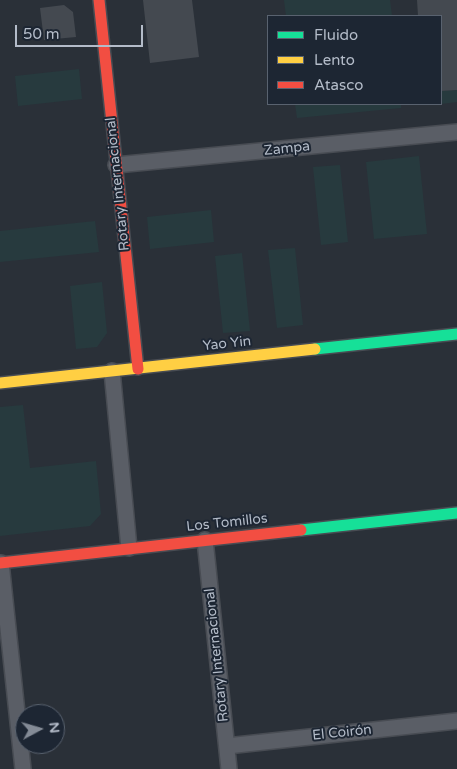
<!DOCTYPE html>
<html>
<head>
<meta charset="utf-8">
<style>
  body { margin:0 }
  #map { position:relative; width:457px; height:769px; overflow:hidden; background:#2a3038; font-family:"Varela Round",sans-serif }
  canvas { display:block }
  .legend { position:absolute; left:267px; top:15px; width:175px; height:90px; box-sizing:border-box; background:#1d2633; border:1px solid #59626f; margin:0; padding:6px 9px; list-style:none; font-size:15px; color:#b4bcc9 }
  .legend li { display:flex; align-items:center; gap:10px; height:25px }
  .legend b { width:25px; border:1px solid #59626f }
  .north { position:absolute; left:15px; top:704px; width:50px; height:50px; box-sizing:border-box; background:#1d2633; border:1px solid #59626f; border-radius:50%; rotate:84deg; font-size:14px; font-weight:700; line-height:20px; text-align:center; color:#b4bcc9 }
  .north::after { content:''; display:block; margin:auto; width:18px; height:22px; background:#848b96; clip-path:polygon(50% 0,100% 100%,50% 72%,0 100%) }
  .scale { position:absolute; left:15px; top:25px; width:128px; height:22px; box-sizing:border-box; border:2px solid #b4bcc9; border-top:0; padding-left:6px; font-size:15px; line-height:18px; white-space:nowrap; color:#b4bcc9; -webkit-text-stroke:4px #1d2633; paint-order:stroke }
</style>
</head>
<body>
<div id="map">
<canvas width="457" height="769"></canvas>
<ul class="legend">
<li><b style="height:6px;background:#16e098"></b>Fluido</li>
<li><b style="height:6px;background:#ffcf43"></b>Lento</li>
<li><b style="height:6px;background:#f24e42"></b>Atasco</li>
</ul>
<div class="north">N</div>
<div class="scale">50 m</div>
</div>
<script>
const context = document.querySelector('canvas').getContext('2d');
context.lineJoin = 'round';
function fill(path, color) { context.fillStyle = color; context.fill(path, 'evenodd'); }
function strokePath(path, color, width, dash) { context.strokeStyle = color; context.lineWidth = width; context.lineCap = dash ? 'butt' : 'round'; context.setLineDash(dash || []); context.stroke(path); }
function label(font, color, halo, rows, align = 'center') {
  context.font = font + ' "Varela Round",sans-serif'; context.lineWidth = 4; context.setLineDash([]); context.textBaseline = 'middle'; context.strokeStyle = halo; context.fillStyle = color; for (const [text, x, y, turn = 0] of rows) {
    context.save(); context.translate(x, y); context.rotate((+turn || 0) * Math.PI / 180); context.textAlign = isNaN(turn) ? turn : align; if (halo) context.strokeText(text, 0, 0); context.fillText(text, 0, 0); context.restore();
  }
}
fill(new Path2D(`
  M284,0H390L392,16H286Z
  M79,69L82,99L18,106L15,76Z
  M457,90V102L441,104V91Z
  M295,104H401V108L297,118Z
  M419,156L427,234L374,239L366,162Z
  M340,165L348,242L321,245L313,167Z
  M211,210L214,242L150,249L147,217Z
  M95,221L99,252L0,262V231Z
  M295,248L303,325L277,328L268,250Z
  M242,253L250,331L223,333L215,256Z
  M102,282L107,333L97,347L76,349L70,286Z
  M23,405L30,468L96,461L101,514L90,526L0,536V407Z`), '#273a3e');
fill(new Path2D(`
  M143,0H192L199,57L150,63Z
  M417,0H457V90L441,91V16H418Z
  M64,5L73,12L76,37L44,40L40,8Z`), '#444950');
const street = new Path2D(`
  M116,165L457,132
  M112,371L129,548
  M205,540L229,769
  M1,563L23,769
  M227,746L457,721`);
const fast = new Path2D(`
  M315,349L457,334
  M301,530L457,513`);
const slow = new Path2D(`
  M0,383L315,349`);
const jam = new Path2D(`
  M99,0L138,369
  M0,563L301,530`);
strokePath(street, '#484c53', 18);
strokePath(fast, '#484c53', 14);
strokePath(slow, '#484c53', 14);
strokePath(jam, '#484c53', 14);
strokePath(street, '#5a5e66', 15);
strokePath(fast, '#16e098', 11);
strokePath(slow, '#ffcf43', 11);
strokePath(jam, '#f24e42', 11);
label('14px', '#b4bcc9', '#1d2633', [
  ["Zampa",287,149,-6],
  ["Rotary Internacional",118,184,-96],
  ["Yao Yin",227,344,-6],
  ["Los Tomillos",227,523,-6],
  ["Rotary Internacional",217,655,-96],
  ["El Coirón",342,733,-6]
]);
</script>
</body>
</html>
